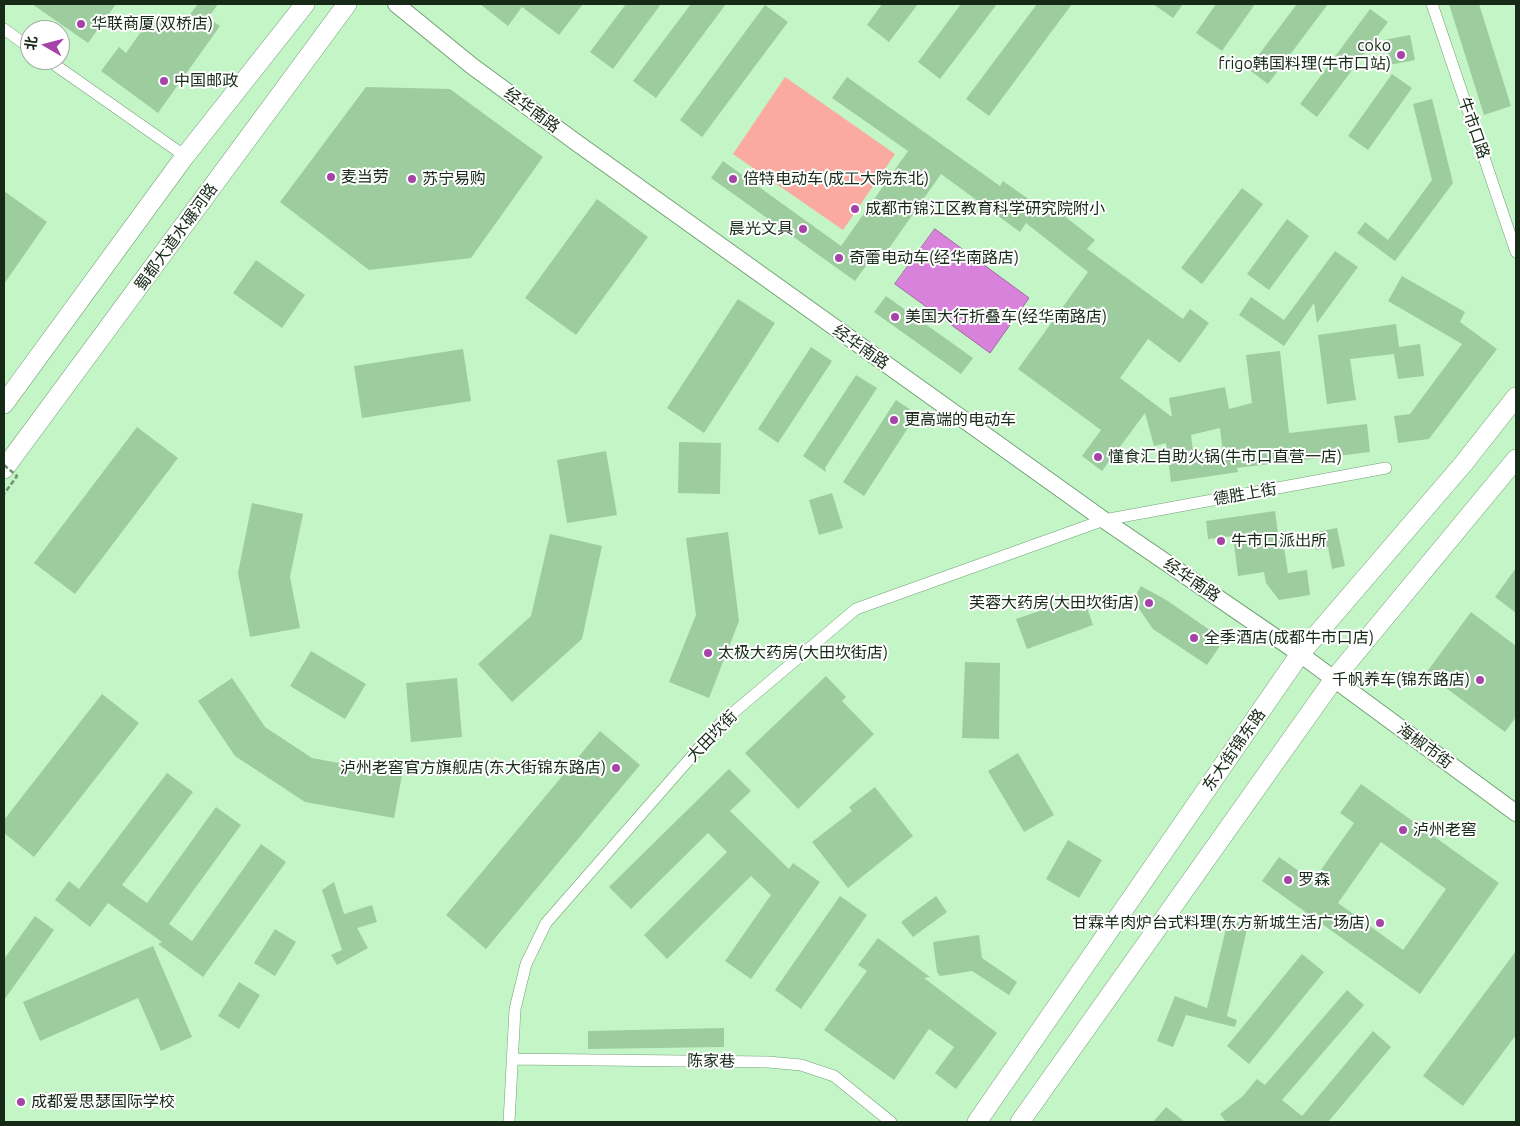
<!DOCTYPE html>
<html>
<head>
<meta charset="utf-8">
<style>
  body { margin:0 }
  #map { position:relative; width:1520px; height:1126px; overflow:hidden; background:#c4f5c6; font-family:Ubuntu,"Noto Sans SC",sans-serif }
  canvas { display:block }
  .frame { position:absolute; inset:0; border:5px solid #172a18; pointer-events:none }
  .north { position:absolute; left:20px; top:20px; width:50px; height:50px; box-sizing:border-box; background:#fff; border:1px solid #a2aaa3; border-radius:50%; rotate:278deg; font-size:14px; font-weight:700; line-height:20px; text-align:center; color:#172a18 }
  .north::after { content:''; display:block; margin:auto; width:18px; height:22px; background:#a543a9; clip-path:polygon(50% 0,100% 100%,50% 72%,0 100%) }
</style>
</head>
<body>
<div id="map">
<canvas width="1520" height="1126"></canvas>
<div class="frame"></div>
<div class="north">北</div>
</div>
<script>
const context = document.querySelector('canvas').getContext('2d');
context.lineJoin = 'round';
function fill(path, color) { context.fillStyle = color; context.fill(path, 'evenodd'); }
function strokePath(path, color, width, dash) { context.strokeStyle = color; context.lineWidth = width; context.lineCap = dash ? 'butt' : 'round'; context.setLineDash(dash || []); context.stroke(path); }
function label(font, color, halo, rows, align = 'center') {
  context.font = font + ' Ubuntu,"Noto Sans SC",sans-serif'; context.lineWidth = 4; context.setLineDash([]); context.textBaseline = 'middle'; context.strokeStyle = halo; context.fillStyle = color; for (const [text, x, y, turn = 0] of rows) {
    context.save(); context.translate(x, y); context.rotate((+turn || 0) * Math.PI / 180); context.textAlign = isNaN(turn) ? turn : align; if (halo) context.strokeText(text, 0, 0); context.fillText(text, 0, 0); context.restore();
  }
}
fill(new Path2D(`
  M785,77L895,154L843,230L733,154Z`), '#faaaa1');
const water = new Path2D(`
  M935,229L1029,298L990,353L895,284Z`);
fill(water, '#d982dc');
strokePath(water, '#9f68a1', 1);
fill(new Path2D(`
  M32,4H116L88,43Z
  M198,4H218L208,18L220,26L158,113L101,71L119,47L126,53L152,16L176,33Z
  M480,4H583L559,35L522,7L508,26Z
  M626,4H661L613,69L590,52Z
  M691,4H726L656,98L633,81Z
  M882,4H918L889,42L867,25Z
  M961,4H997L940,79L918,62Z
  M1037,4H1072L989,116L966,99Z
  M1153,4H1183L1173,18Z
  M1216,4H1255L1222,51L1196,33Z
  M1297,4H1328L1268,84L1248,69Z
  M1449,4H1479L1511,106L1484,115Z
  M765,5L788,22L702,137L680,120Z
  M1370,9L1388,22L1317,117L1300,104Z
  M1410,35L1415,60L1389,65L1384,40Z
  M1392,74L1412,88L1368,150L1348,136Z
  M847,77L1000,186L1003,181L1044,210L1049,204L1095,240L1087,249L1183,319L1190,309L1209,323L1180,363L1148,339L1120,378L1172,417L1169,398L1225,387L1229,409L1252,403L1246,355L1280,351L1289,433L1367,424L1370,452L1237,468L1238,472L1171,482L1166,443L1154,446L1145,413L1102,471L1082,456L1101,430L1018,369L1088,272L1026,223L1020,232L941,174L883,257L876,252L855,281L711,178L723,161L841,246L908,151L832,98ZM1220,428L1223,454L1194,459L1191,435Z
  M366,87L450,89L543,157L471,258L369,270L280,202Z
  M1432,99L1453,183L1395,261L1357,233L1365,222L1388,240L1432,180L1413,104Z
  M1242,188L1263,204L1202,284L1181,268Z
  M4,191L47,222L4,284Z
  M597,199L648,237L576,335L525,298Z
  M1287,219L1309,236L1269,290L1247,274Z
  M1335,251L1358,267L1317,323L1314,303L1284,346L1239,315L1251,297L1284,320Z
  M256,260L305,295L282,328L233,293Z
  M1402,276L1465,312L1460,322L1497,349L1429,439L1398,443L1394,416L1410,414L1462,344L1388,301Z
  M886,296L973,358L961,374L874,312Z
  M738,299L775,323L704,433L667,408Z
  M1396,324L1399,347L1420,344L1424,376L1398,379L1394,354L1350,359L1356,400L1327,404L1318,335Z
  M811,347L832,361L778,443L758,429Z
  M463,349L471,401L362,418L354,366Z
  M856,375L877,388L825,468L826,472L803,456Z
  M896,400L917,414L864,496L843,482Z
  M137,427L178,458L75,594L34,563Z
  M679,442L721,443L720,494L678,493Z
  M606,451L617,515L567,523L557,460Z
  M832,493L843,528L819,535L809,500Z
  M252,503L303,514L290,577L300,628L250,637L238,573Z
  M1275,511L1279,541H1283L1288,573L1307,570L1310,595L1279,600L1266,583L1264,572L1238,576L1233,536L1208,539L1206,521Z
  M1337,528L1345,566L1332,569L1328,547L1316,550L1312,533Z
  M728,532L739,621L709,698L669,682L696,615L686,538Z
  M550,534L602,546L582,639L512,702L478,664L531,616Z
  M1516,568V613L1495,597Z
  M1141,586L1168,601L1224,640L1207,665L1153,629L1133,600Z
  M1083,596L1093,625L1027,649L1016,619Z
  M1471,612L1516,646V717L1505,732L1426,673Z
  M311,651L366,684L345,719L290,686Z
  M965,662L1000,663L999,739L962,738Z
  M826,676L846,697L842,701L874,734L798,809L745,753Z
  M232,678L265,727L312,758L402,775L394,818L305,802L235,756L198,701Z
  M457,678L462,737L411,742L406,683Z
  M102,694L139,723L34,857L4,833V820Z
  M600,731L640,765L486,949L446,915Z
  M1018,753L1054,815L1024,832L988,771Z
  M729,769L751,791L730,811L789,869L793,863L820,882L751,979L725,961L771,895L751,876L667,959L644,935L727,852L708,833L631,909L609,887Z
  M167,773L193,792L122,885L147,903L216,807L241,825L169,924L192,941L261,844L286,862L203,977L158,944L162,942L108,903L90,927L55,900L69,881L79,889Z
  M1361,784L1499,883L1420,994L1262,881L1279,857L1313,881L1354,823L1340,813ZM1381,842L1446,889L1403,950L1338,903Z
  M875,787L913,836L848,888L812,842L852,811L849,807Z
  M1068,840L1102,860L1079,898L1046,879Z
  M334,882L344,914L372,905L377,922L357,928L368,948L337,965L331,955L342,950L322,890Z
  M840,896L867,915L801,1009L775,990Z
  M936,896L947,912L913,937L901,922Z
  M35,916L54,930L4,1000V959Z
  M1228,920L1248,925L1227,1016L1237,1020L1235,1027L1186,1015L1173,1047L1157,1041L1175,996L1207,1008Z
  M275,929L296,942L275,976L254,963Z
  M979,935L982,958L1017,982L1009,995L972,971L940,976L937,972L933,942Z
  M878,938L930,977L924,978L997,1033L956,1089L935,1073L954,1047L929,1029L894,1080L824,1030L867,971L858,965Z
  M153,946L192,1037L161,1051L138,998L40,1041L23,1002Z
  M1516,951V1035L1463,1106L1423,1076Z
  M1302,954L1324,972L1249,1064L1227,1046Z
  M239,982L260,995L239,1029L218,1016Z
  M1347,990L1364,1005L1282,1100L1302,1116L1373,1031L1391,1047L1328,1122H1226L1220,1114L1243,1096L1257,1079L1265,1085Z
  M724,1028V1047L588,1049V1031Z
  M1166,1107L1185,1122H1153Z`), '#9dcd9f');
const street = new Path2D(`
  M1432,4L1516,252
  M4,29L30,48
  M48,60L185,156
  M512,1059L768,1062L801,1065L834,1076L891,1122
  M509,1122L515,1009L526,964L546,923L721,723L856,609L1104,520L1386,468`);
const secondary = new Path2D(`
  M396,4L472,66L577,143L1104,520L1300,654L1516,813`);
const primary = new Path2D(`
  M4,404L185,156L305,4
  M4,469L347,4
  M977,1122L1300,654L1464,463L1516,397
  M1020,1122L1334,679L1516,459`);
strokePath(street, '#73a176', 12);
strokePath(secondary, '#73a176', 18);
strokePath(primary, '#73a176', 20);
strokePath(street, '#fff', 11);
strokePath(secondary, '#fff', 16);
strokePath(primary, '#fff', 19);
strokePath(new Path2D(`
  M4,465L17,476L4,494`), '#729573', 2.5, [5, 2.5]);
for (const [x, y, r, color] of [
  [81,24,5,"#a543a9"],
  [1401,55,5,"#a543a9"],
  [164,81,5,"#a543a9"],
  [331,177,5,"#a543a9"],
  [412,179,5,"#a543a9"],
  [733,179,5,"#a543a9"],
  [855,209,5,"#a543a9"],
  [803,229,5,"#a543a9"],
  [839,258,5,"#a543a9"],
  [895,317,5,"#a543a9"],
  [894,420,5,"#a543a9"],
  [1098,457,5,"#a543a9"],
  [1221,541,5,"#a543a9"],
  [1149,603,5,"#a543a9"],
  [1194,638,5,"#a543a9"],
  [708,653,5,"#a543a9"],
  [1480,680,5,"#a543a9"],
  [616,768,5,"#a543a9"],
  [1403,830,5,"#a543a9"],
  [1288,880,5,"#a543a9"],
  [1380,923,5,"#a543a9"],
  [21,1102,5,"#a543a9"]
]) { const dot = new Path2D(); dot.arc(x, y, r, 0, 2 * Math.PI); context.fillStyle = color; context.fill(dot); strokePath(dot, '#fff', 2); }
label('16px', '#172a18', '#fff', [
  ["华联商厦(双桥店)",91,24],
  ["coko",1391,46,"right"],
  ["frigo韩国料理(牛市口站)",1391,64,"right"],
  ["中国邮政",174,81],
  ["麦当劳",341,177],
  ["苏宁易购",422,179],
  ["倍特电动车(成工大院东北)",743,179],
  ["成都市锦江区教育科学研究院附小",865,209],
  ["晨光文具",793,229,"right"],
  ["奇蕾电动车(经华南路店)",849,258],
  ["美国大行折叠车(经华南路店)",905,317],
  ["更高端的电动车",904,420],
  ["懂食汇自助火锅(牛市口直营一店)",1108,457],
  ["牛市口派出所",1231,541],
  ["芙蓉大药房(大田坎街店)",1139,603,"right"],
  ["全季酒店(成都牛市口店)",1204,638],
  ["太极大药房(大田坎街店)",718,653],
  ["千帆养车(锦东路店)",1470,680,"right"],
  ["泸州老窖官方旗舰店(东大街锦东路店)",606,768,"right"],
  ["泸州老窖",1413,830],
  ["罗森",1298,880],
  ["甘霖羊肉炉台式料理(东方新城生活广场店)",1370,923,"right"],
  ["成都爱思瑟国际学校",31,1102]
], 'left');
label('16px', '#172a18', '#fff', [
  ["经华南路",532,110,36],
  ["牛市口路",1474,128,71],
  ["蜀都大道水碾河路",176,237,-54],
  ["经华南路",861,347,35],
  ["德胜上街",1245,494,-10],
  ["经华南路",1192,580,34],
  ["大田坎街",712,736,-46],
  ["海椒市街",1425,746,36],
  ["东大街锦东路",1234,750,-55],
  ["陈家巷",711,1061,1]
]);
</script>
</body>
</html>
